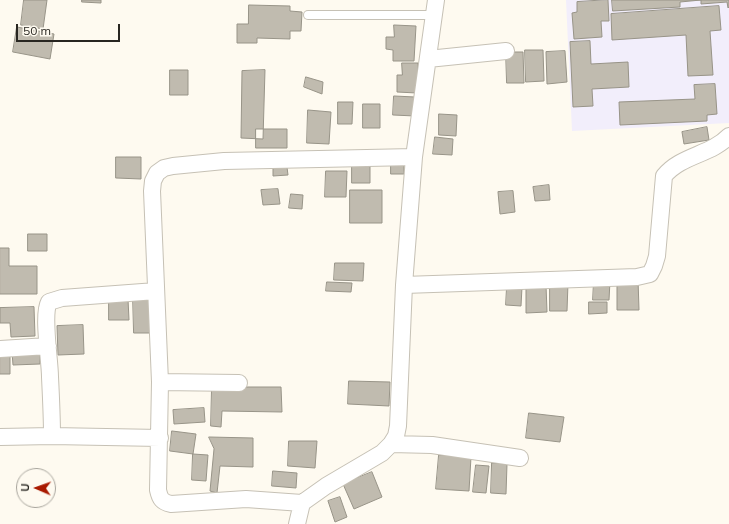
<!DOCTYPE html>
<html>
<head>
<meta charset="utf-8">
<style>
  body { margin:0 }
  #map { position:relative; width:729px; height:524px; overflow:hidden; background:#fefaf0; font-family:Mulish,sans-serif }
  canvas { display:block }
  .north { position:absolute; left:16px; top:468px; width:40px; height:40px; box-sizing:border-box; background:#fefaf0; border:1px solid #a8a59d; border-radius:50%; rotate:272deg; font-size:11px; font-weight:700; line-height:16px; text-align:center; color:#282621 }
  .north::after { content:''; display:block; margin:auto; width:14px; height:18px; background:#a91a00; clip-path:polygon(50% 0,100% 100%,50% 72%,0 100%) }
  .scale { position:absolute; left:16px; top:24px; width:104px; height:18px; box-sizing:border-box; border:2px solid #282621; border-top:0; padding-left:5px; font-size:12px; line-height:14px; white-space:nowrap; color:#282621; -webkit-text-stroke:3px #fefaf0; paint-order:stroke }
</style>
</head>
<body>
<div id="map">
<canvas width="729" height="524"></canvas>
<div class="north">U</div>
<div class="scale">50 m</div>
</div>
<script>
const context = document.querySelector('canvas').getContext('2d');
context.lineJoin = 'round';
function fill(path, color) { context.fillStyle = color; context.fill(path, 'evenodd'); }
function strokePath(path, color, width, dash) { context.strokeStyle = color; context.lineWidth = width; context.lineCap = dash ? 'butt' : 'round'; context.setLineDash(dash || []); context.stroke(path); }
fill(new Path2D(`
  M566,0H729V123L572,131Z`), '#f2eefb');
const building = new Path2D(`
  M24,0H47L43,29L21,25Z
  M82,0H101V3L82,2Z
  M608,0L609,21H601L602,37L574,39L572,13L577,12V2Z
  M612,0H729V7L728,8L727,2L701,4V0L680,2V7L613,11Z
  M249,5L290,6V11L302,12L301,31H290V39L257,38V43H237V24H248Z
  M719,6L721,30L710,31L713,75L688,76L686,35L612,40L611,14Z
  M394,25L416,26L414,61H393V50L386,49V37H394Z
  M17,27L54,34L50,59L13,52Z
  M590,41L591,64L628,62L629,87L592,89L593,106L573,107L570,42Z
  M525,50H543L544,81L526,82Z
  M565,51L567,82L547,84L546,52Z
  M506,52H523L524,83H507Z
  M402,63H418L417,93L397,92V75H402Z
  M170,70H188V95H170Z
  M265,70L263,139L241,138L242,71Z
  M306,77L323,82L322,94L304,87Z
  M715,84L717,114L707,115V121L620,125L619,102L695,99L694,85Z
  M394,96L415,97V116L393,115Z
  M338,102H353L352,124H338Z
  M363,104H380V128H363Z
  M308,110L331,112L329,144L307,143Z
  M439,114L457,115L456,136L439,135Z
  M707,127L709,140L684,144L682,132Z
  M256,129H287V148H256Z
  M435,137L453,139L452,155L433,154Z
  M116,157H141V179L116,178Z
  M352,160H370V183H352Z
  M391,161H404V174H391Z
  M287,167L288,175L273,176V168Z
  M326,171H347L346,197H325Z
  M549,185L550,200L535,201L533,187Z
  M278,189L280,204L263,205L261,190Z
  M350,190H382V223H350Z
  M513,191L515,212L500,214L498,192Z
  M291,194L303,195L302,209L289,208Z
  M28,234H47V251H28Z
  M0,248H9V266H37V294H0Z
  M335,263H364L363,281L334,280Z
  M638,279L639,310H617V280Z
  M594,281H610L609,300H593Z
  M327,282L352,283L351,292L326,291Z
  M550,282L568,283L567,311H550Z
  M546,285L547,312L526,313V286Z
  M507,287H522L521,306L506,305Z
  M133,297H155L156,333H134Z
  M109,299H128L129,320H109Z
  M589,302H607V313L589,314Z
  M34,307L35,336L11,337L10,323H0V308Z
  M83,325L84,354L58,355L57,326Z
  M40,351V364L13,365L12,352Z
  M0,354H10V374H0Z
  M349,381L390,382L389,406L348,404Z
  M212,387H281L282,412L222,411L221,427L211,426Z
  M204,408L205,422L174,424L173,410Z
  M529,413L564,417L560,442L526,438Z
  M172,431L196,434L193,454L170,451Z
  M209,437L253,438V467L220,466L217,493L210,491L214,449Z
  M289,441H317L315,468L288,466Z
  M193,454L208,455L206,481L192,480Z
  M439,455L471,457L469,491L436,489Z
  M492,463L507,464L506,494L491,493Z
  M476,465L489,466L486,493L473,492Z
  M273,471L297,473L296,488L272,486Z
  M372,472L382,497L354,509L343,484Z
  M340,497L347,517L335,522L328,501Z`);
fill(building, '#c0bbaf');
strokePath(building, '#989488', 1);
const lane = new Path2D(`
  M308,15H435`);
const street = new Path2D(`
  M428,59L506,51
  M404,285L637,277L650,274L654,266L657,256L664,176C681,155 711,155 729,136
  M0,349L48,346
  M160,382L239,383
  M52,436C52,417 51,397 50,377C50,360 42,315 49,302L62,298L156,291
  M0,437L52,436L160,438
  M391,444L432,445L520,458
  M302,503L246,499L171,504C162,502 160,499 158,490L160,382L152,191L153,181L157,173L164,168L173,166L224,161L414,157
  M297,524L302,503L326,486L382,453L391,444L396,436L398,426L404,285L414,157L436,0`);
strokePath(lane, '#c6c1b5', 10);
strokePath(street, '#c6c1b5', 18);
strokePath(lane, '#fff', 8);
strokePath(street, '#fff', 16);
</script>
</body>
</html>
